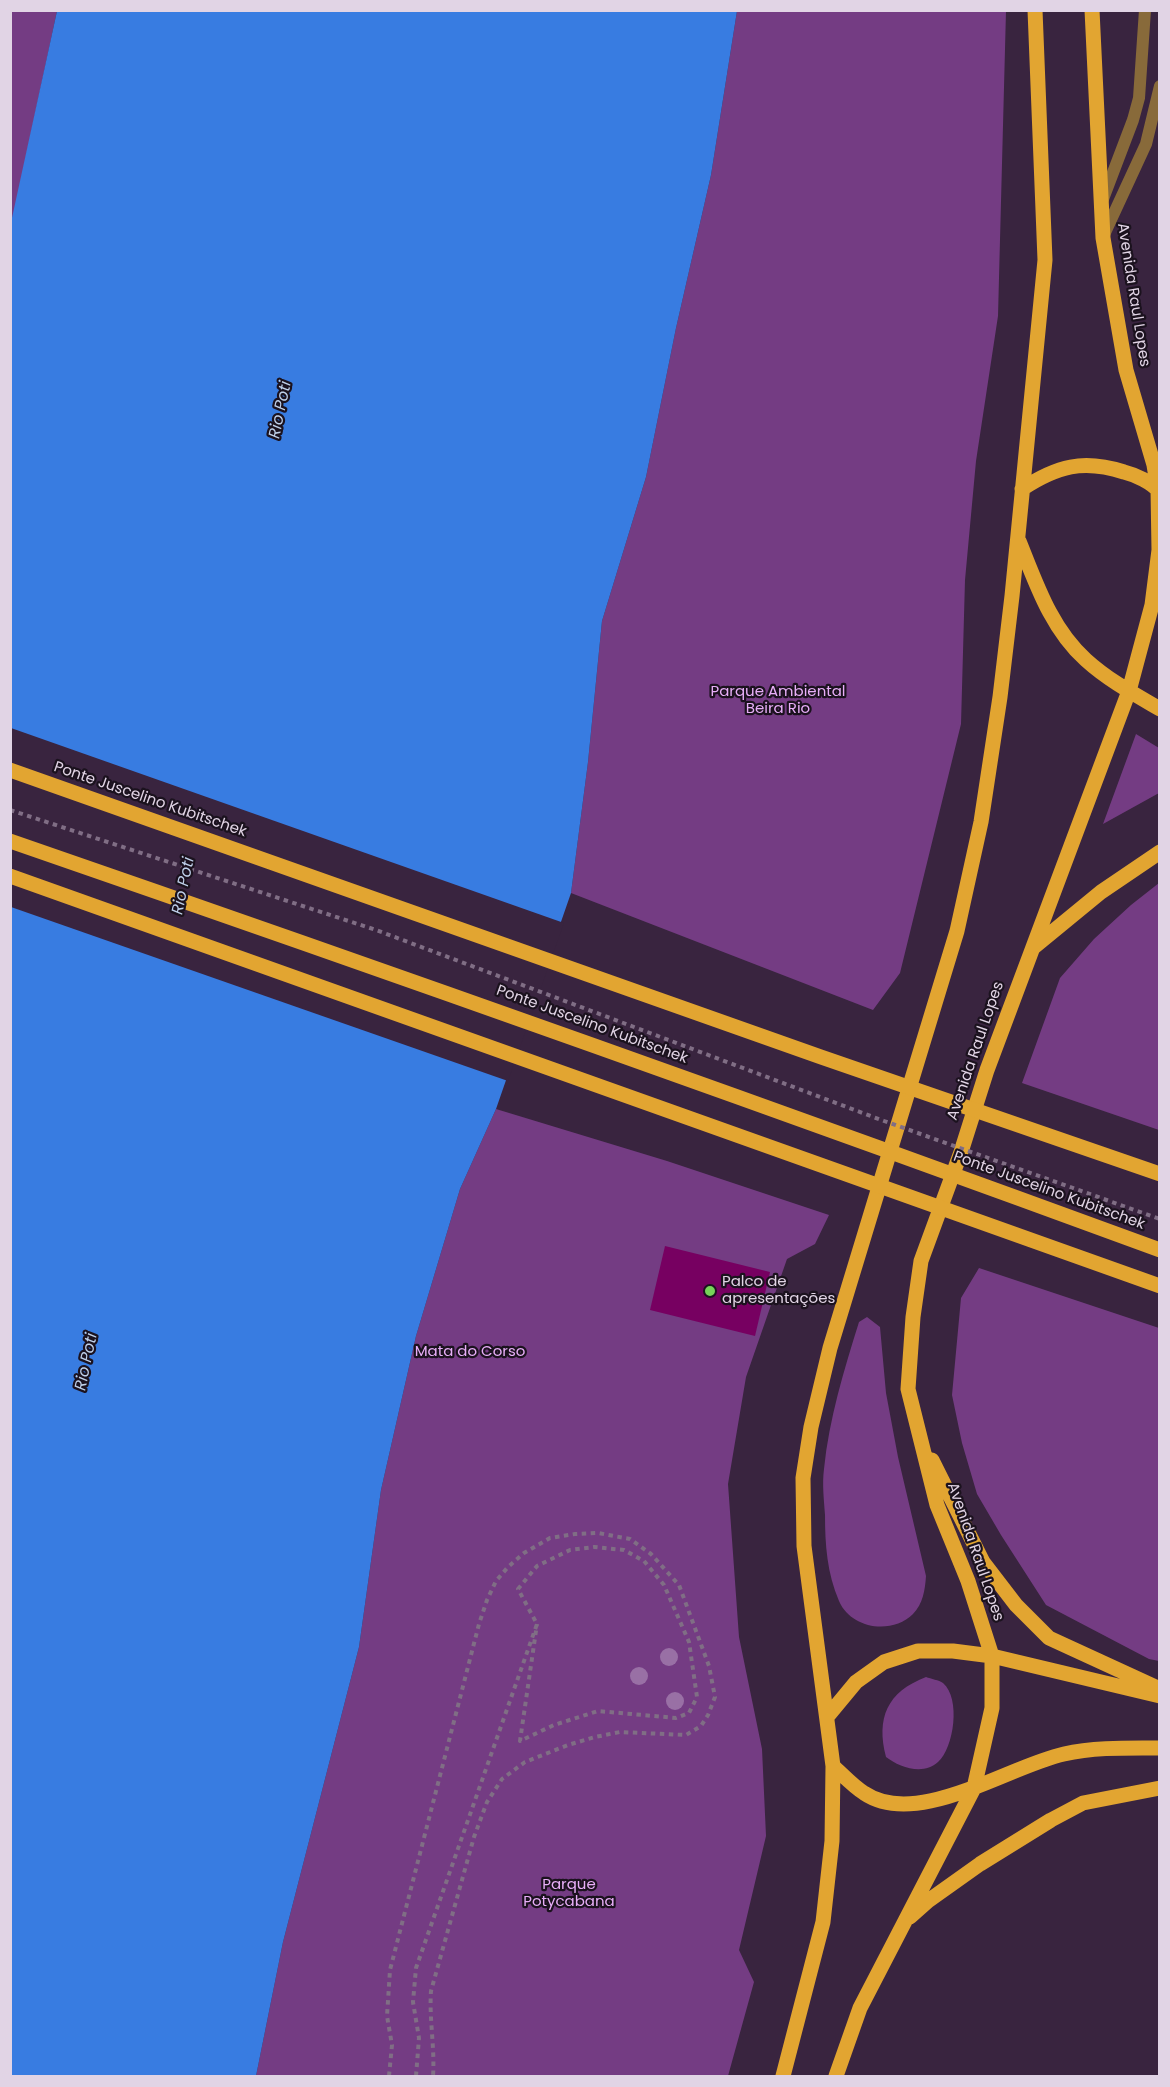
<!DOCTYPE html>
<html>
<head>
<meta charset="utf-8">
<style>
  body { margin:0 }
  #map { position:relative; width:1170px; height:2087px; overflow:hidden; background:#39243f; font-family:Poppins,sans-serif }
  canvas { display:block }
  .frame { position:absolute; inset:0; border:12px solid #e1d4e5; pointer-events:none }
</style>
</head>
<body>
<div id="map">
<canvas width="1170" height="2087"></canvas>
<div class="frame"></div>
</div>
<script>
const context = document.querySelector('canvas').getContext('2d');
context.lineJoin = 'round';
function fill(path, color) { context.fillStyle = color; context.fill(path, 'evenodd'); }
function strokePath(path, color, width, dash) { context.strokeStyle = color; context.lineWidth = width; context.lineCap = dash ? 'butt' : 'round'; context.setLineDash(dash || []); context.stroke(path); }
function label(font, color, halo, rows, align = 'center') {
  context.font = font + ' Poppins,sans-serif'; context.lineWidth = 4.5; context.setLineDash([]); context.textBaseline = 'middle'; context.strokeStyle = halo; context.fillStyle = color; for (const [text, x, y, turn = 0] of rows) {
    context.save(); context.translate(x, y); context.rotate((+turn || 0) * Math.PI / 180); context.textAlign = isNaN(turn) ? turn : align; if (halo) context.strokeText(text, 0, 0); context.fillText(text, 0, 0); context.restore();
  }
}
fill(new Path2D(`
  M11,11H57L11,227Z
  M737,11H1006L998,316L976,461L965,580L961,724L900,973L873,1010L571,893L588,762L602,621L646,477L676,328L711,175Z
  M1136,734L1159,748V793L1103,824Z
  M1159,883V1130L1022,1083L1060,978L1094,939L1131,905Z
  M496,1109L667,1161L829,1215L815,1244L787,1259L746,1377L728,1484L739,1637L762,1749L766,1836L739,1950L754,1982L728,2076H256L283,1942L359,1647L381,1490L416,1336L460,1189Z
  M979,1268L1159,1328V1661L1149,1659L1046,1605L1001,1535L977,1494L962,1443L952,1395L961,1298Z
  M867,1317L880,1327L886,1393L898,1457L926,1576C925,1590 923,1604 913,1614C892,1635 851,1629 839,1601C827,1573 825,1545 825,1515C824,1500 822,1484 824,1469C829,1419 844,1370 859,1322Z
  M926,1677C931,1679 939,1680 943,1683C961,1698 954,1748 938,1762C923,1776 899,1767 886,1757C876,1718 887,1692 926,1677Z`), '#743c83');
fill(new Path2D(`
  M57,11H737L711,175L676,328L646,477L602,621L588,762L571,893L496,1109L460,1189L416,1336L381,1490L359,1647L283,1942L256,2076H11L10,227Z`), '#387ce1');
fill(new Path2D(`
  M11,728L564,923L508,1081L11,907Z`), '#39243f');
fill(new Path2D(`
  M665,1246L770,1272L755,1336L650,1310Z`), '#770061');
strokePath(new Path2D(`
  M389,2076L392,2045L387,2016L390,1970L479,1624L487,1600L496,1581L508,1567L524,1553L550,1538L575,1534L598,1533L630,1539L651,1554L679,1585L709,1666L715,1697L708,1715L701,1726L686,1735L620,1732L595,1737L568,1745L525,1762L502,1779L487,1802L474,1837L431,1991C429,2019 435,2048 433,2076
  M416,2076L419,2038L413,2002L416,1968L537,1624L518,1589L537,1566L570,1550L594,1547L624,1550L644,1561L664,1585L689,1642L697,1697L689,1713L676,1718L598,1711L554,1725L520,1741L537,1624`), '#806e85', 4, [4.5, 4.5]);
strokePath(new Path2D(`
  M1103,199L1133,120L1139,98L1145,10
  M1103,237L1146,144L1160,86`), '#886a3a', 12);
strokePath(new Path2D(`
  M1022,489C1057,466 1083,459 1124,472C1136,475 1151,482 1160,492
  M1019,541C1036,583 1051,629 1086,660C1108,680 1134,694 1160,709
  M1034,947L1101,892L1160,852
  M932,1460L983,1562L1016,1605L1049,1638L1160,1689
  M827,1717L856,1682L884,1662L918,1651H953L992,1656L1160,1696
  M833,1766C843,1775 853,1786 864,1793C917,1829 1009,1766 1064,1754C1094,1747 1128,1748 1160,1748
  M910,1917L928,1901L980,1864L1051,1820L1083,1803L1160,1788
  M783,2076L823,1922L832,1841L833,1766L804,1546L803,1478L811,1427L830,1348L957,931L981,822L1000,697L1012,596L1045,260L1035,10
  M836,2076L860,2008L974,1788L992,1708V1656L968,1581L937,1505L908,1389L913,1317L921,1261L961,1152L987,1070L1129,691L1152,605L1159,550L1158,490L1154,465L1126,370L1103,238L1092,10`), '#e2a531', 15);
strokePath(new Path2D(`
  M10,810L376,930L884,1121L1160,1219`), '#806e85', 4, [4.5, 4.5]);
strokePath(new Path2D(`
  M10,770L821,1057L1160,1174
  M10,841C395,974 778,1110 1160,1250
  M10,876L1160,1286`), '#e2a531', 15);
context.fillStyle = '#9970a5';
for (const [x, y] of [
  [669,1657],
  [639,1676],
  [675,1701]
]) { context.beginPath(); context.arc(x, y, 9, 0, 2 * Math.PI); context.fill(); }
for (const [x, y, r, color] of [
  [710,1291,6,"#77d259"]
]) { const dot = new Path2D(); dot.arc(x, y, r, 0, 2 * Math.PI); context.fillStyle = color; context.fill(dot); strokePath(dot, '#1b121e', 2); }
label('15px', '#e1d4e5', '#1b121e', [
  ["Avenida Raul Lopes",1133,295,81],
  ["Ponte Juscelino Kubitschek",150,800,19],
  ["Ponte Juscelino Kubitschek",592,1025,20],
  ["Avenida Raul Lopes",976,1051,-71],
  ["Ponte Juscelino Kubitschek",1049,1191,20],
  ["Avenida Raul Lopes",975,1552,71]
]);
label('15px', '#e8aef8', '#1b121e', [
  ["Parque Ambiental",778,692],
  ["Beira Rio",778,709],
  ["Mata do Corso",470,1352],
  ["Parque",569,1885],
  ["Potycabana",569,1902]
]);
label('15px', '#e1d4e5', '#1b121e', [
  ["Palco de",722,1282],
  ["apresentações",722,1299]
], 'left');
label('italic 16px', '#bfd0e9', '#1b121e', [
  ["Rio Poti",281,410,-78],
  ["Rio Poti",184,886,-78],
  ["Rio Poti",87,1362,-78]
]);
</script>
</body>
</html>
